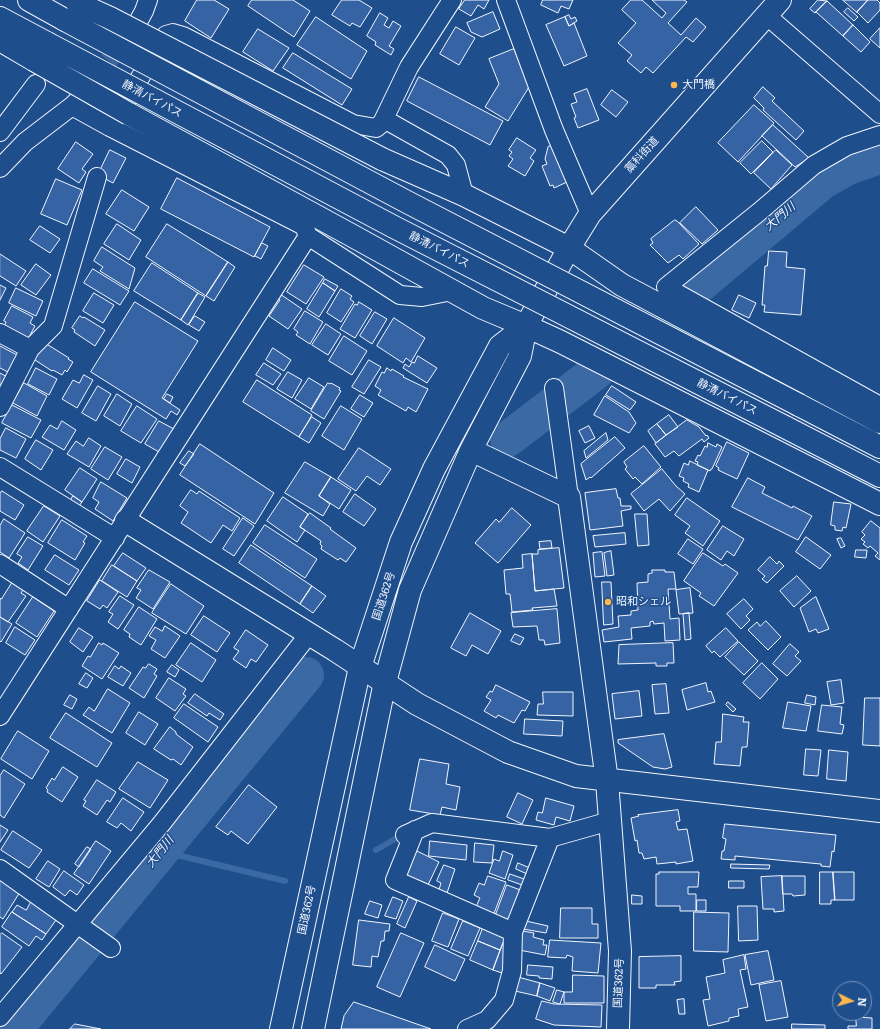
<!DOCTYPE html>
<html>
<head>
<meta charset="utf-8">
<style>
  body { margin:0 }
  #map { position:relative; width:880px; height:1029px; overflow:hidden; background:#1f4e8c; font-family:Literata,serif }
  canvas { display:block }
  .north { position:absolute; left:832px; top:981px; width:40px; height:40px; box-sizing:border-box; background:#1f4e8c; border:1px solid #7391ba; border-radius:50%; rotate:95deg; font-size:11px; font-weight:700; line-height:16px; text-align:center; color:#f2f6ff }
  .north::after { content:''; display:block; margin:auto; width:14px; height:18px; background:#ffb74d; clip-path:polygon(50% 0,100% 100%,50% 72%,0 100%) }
</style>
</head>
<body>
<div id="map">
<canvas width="880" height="1029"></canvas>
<div class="north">N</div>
</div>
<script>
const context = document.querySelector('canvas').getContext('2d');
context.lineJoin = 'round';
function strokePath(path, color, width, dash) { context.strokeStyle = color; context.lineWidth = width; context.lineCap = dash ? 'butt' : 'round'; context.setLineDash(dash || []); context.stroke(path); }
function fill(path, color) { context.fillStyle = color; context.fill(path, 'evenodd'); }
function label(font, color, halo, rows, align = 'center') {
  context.font = font + ' Literata,"Noto Sans JP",serif'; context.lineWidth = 3; context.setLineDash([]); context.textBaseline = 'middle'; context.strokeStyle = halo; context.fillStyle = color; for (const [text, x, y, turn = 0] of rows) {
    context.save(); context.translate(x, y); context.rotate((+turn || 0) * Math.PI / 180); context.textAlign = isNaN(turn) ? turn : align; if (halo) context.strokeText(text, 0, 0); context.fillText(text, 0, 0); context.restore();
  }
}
strokePath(new Path2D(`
  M376,850L395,839
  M160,851L285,881`), '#3b69a3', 6);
strokePath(new Path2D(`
  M690,293L823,181L848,167L880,156
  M508,439L597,371
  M15,1029L306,675`), '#3b69a3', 36);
const building = new Path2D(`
  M197,0H214L229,9L211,38L185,21Z
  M252,0H293L310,11L294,37L248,6Z
  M342,0H359L372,8L360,27L352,23L350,26L332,15Z
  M465,0H489L484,9L478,5L471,16L459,9Z
  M543,0H573L569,9L561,6L558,13L541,5Z
  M631,0H642L662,18L666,13L652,0H684L687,2L668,23L681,35L696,18L706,27L693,42L686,37L653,73L646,67L641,73L627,61L632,55L618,43L636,23L622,10Z
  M818,0L827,1L815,13L810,9Z
  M843,0H868L857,12Z
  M868,0H877L880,3V10L868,23L857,12Z
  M827,1L853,25L843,36L816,12Z
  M848,8L858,17L854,21L844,12Z
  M493,12L500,29L482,37L471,32L467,23Z
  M380,13L388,18L384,25L389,28L393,21L401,26L389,46L394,49L391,55L375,45L376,42L367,36Z
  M569,15L571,19L575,17L577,21L569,26L565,17Z
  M316,17L367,51L351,79L297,45Z
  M565,17L569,26L574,23L587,56L564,66L546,25Z
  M853,25L870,42L861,52L843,36Z
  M456,27L475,38L459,65L440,54Z
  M880,28V48L870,39Z
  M258,29L289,48L273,71L243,52Z
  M514,49L529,87L508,121L485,107L499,84L489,59Z
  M293,53L352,89L342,105L283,68Z
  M419,77L503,121L490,145L407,101Z
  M763,87L775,98L772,101L804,131L796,140L763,110L764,108L754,98Z
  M587,89L599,120L578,128L574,118L576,117L571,104L577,102L574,94Z
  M612,90L628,102L616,117L601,105Z
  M754,105L774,123L738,162L718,143Z
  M773,125L809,158L795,167L762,136Z
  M517,138L536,150L530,158L534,161L525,176L508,166L513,159L509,156L512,152L509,150Z
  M762,141L773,152L751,174L740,163Z
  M76,142L93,154L82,169L86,172L79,183L58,169Z
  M555,144L567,182L554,188L553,185L550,186L542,166L547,164L545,159L548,147Z
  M110,150L126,158L113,183L98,175Z
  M776,150L792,165L771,189L754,173Z
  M177,178L270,227L254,257L161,209Z
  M56,179L82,190L67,225L41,214Z
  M122,190L149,207L134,231L106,214Z
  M696,207L718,230L702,244L680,223Z
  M675,220L677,221L699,244L683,259L679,255L668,263L650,245L653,243L651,239Z
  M117,224L141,240L129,260L104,244Z
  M167,224L228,262L206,296L146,257Z
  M40,226L60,239L50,253L30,240Z
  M262,243L268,246L261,259L255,256Z
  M102,247L135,268L129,289L100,271L103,267L94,261Z
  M769,251L787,252L786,267L805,269L801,315L764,312L765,305H762L765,266H767Z
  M0,254L26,271L16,286L0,276Z
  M228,262L235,267L214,301L206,296Z
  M152,263L198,293L181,320L134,291Z
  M36,264L51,275L36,295L21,285Z
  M304,265L324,277L306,304L287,292Z
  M93,269L129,291L120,305L84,283Z
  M325,279L338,286L335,291L323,283Z
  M323,283L335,291L319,317L307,309Z
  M0,285L6,288L0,300Z
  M16,288L43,301L36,316L9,303Z
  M341,289L352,296L350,299L354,302L341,322L327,313Z
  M94,293L114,305L103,323L83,311Z
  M198,293L205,297L188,325L181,320Z
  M280,294L302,309L288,329L269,316L280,300L277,298Z
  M739,295L756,303L749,318L732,310Z
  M135,302L198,341L162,398L180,410L177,415L171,411L166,419L91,372Z
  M359,302L372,310L355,338L340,329L355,304L357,305Z
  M12,306L33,317L30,323L35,326L28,339L4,327L6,322L4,321Z
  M305,311L323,322L310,344L296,335L298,332L294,329Z
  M375,312L387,319L372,344L360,336Z
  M80,316L83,318L84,317L105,330L95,346L74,332L75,330L72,328Z
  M195,316L205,322L199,331L189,325Z
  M394,318L425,338L411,362L406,358L403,363L377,346Z
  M326,324L341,334L328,355L312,345Z
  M344,336L367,351L352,375L329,361Z
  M45,343L69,358L68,359L73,362L67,372L65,370L62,375L53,370L52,371L35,360Z
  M0,346L17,355L8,372L0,368Z
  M273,348L291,360L284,371L266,360Z
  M418,356L437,368L427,383L403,368L405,364L409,367L412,362L414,363Z
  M369,360L381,367L364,394L352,387Z
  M264,363L281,374L273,385L256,375Z
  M36,368L57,379L49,395L28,384Z
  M387,368L391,371L392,369L404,376L403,377L428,389L416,412L408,407L406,411L378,395L381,390L375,386L382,372L384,373Z
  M288,372L302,380L292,398L277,389Z
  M0,373L9,378L0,395Z
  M84,375L93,380L77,408L62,399L73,380L79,383Z
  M309,378L324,387L311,409L295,399Z
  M257,380L312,415L299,437L243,402Z
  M24,383L47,396L37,416L13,403Z
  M328,383L330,384L331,383L340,388L339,390L341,391L324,419L311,411Z
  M98,386L111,394L96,421L82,413Z
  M612,386L636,402L630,410L606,395Z
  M117,394L132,404L120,426L104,416Z
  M167,394L173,397L170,403L164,399Z
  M360,395L373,403L364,417L351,409Z
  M605,396L629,412L636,423L629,433L594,415Z
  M12,405L41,420L31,438L2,423Z
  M137,406L157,419L141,443L121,431Z
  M341,406L362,419L344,450L322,436Z
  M669,415L678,427L666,435L657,424Z
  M312,417L321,423L309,443L299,437Z
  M687,420L699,427L706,436L707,435L709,438L704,442L702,439L679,456L674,451L665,457L655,444Z
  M62,421L76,430L64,450L42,437L50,425L57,429Z
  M159,421L174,429L159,452L145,444Z
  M657,424L666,435L656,443L648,431Z
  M589,426L595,438L585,443L579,431Z
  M6,428L26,439L16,458L0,450V439Z
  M606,433L608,440L586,458L584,451Z
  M615,437L625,448L591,478L590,477L586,480L581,464Z
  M89,438L101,446L89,467L67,454L76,441L83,446Z
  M36,440L53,450L41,470L25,459Z
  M727,442L749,453L737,479L718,470L719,468L716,466Z
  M708,443L716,447L717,444L722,447L712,469H711L710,471L697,465L698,462L695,461L698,455L700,456L705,446L707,447Z
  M200,444L274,493L255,524L180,475Z
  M644,446L661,467L642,484L635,477L633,479L625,469L627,467L624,462Z
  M105,447L122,457L108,480L91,469Z
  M359,448L391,469L380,485L367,476L356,491L338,479Z
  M189,451L194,454L185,466L180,463Z
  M126,459L140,467L132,483L117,474Z
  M690,461L708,470L699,492L688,487L689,484L683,481L684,478L679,476L684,463L688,465Z
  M305,462L331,477L319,496L330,504L323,516L285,493Z
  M80,468L97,479L82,502L65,490Z
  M662,469L676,486L685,494L670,511L659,499L644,511L631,494Z
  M331,477L351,490L339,509L319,496Z
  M748,478L765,487L762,493L792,508L793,506L812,516L798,540L732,507Z
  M101,482L127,498L113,521L95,509L99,502L93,498Z
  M616,489L618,498H620L621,506H631V509L621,511L623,526L590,530L585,493Z
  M191,490L197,494L199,491L240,518L232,531L223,525L211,543L181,523L188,512L180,506Z
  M2,491L24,505L15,520L0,511V494Z
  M355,494L376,509L364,526L343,512Z
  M73,496L82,502L79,506L71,500Z
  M283,497L308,514L300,527L305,530L297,542L267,521Z
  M687,498L720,521L703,546L685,533L690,526L675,515Z
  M834,502L851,504L846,528L843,527L842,531L835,530V526L831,525Z
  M44,506L60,516L43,542L27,531Z
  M512,508L531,525L498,563L475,543L496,519L499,522Z
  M310,513L331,528L330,529L356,548L346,562L340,558L338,560L321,549L322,546L320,544L321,541L300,527Z
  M635,514H647L649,545L638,546Z
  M243,518L254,526L234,556L223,549Z
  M4,519L25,533L9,558L0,552V526Z
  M62,520L87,536L83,542L85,543L75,560L48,543Z
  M871,521L880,528V560L875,556L878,553L870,546L868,548L863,544L865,542L861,539L865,535L862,532Z
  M265,525L317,559L305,578L253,543Z
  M723,526L744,539L734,556L727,551L721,560L707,550Z
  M625,533L626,544L595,547L593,536Z
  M28,537L43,546L28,570L18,563L22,557L17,554Z
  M806,537L831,555L820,569L796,552Z
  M841,538L845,546L841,548L837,539Z
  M688,539L703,549L693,564L678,554Z
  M551,541L552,548L540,549L539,542Z
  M251,545L312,586L300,604L239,563Z
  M559,548L564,588L535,591L532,554H538V550Z
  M856,550H867L866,558L855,557Z
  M611,551L614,575L607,576L604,553Z
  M602,552L605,576L595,577L593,553Z
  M123,553L146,568L137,581L114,566Z
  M703,553L723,566L725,564L738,573L714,606L699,596L701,593L684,581Z
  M532,554L535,591L554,589L557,606L532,608L533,610L512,612L510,594H506L504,570L523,568L522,555Z
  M55,555L79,570L69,585L45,570Z
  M770,557L777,564L779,561L784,566L767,583L762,579L765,576L758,570Z
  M112,565L137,581L127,597L102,581Z
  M149,570L170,582L153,609L136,598L141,590L137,588Z
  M652,570H665V572H674L676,589H668L670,619L679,618L680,640L665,641L664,623L654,624L653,621L650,622V626L631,628L632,639L604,642L602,630L619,627L618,616L631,615V611L638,610L637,583L648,582V574L652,573Z
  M797,576L811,591L794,607L780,591Z
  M100,580L118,592L107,608L103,605L100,609L87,601Z
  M602,582H611L613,624L604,625Z
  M12,583L23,590L21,593L26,596L8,622L0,617V598L1,599Z
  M171,584L204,606L186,634L152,613Z
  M312,586L326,596L313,613L300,604Z
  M690,588L693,613L679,614L676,590Z
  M120,596L134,605L118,629L108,622L113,614L109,612Z
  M33,597L54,611L37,637L16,623Z
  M816,597L829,629L818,633L816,629L809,632L800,608L812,599Z
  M744,599L753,609L746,616L750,620L741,629L727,614Z
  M139,607L157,619L141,645L129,637L130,634L124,630Z
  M557,609L560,643L545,645L544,640H539L537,626L513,627L511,613Z
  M470,613L501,631L488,654L472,645L466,656L451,648Z
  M689,613L691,639L685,640L683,614Z
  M204,616L230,633L217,652L191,635Z
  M0,617L12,624L1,642L0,641Z
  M766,621L781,637L768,650L748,630L757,622L760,626Z
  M165,626L180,636L165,658L151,649L156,640L149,636L155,627L162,631Z
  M15,627L35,640L25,655L6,643Z
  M79,628L93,637L83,652L70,642Z
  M726,628L738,641L720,657L714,651L712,653L706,646Z
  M246,630L268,645L256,662L251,659L246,668L233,659L239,651L234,648Z
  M515,634L524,638L520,645L511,641Z
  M739,642L758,661L744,675L725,657Z
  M99,643L102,645L103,643L119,653L102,679L82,666L88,656L90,657Z
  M191,643L216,660L202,682L176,665Z
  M673,643L674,663H667V666H656V663L618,664L619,645Z
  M790,644L799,652L795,656L801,661L787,676L773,664Z
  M762,663L778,679L760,699L743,683Z
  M149,664L157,669L154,674L157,676L144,698L129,688L143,667L145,668Z
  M172,665L179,670L175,677L167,672Z
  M115,666L119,669L121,666L131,673L123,686L108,677Z
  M86,673L93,678L87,688L79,684Z
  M169,678L186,689L183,694L186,696L175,711L156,698Z
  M841,680L844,703L831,705L827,682Z
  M706,683L708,692L711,691L715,702L687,710L682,690Z
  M666,684L669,713L655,714L652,685Z
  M496,685L530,702L525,711L522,710L514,723L498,715L496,718L484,711L491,700L486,697L490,691L492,692Z
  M108,689L130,703L112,733L83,715L89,707L94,711Z
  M639,691L642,716L615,719L612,694Z
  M543,692H573V716L537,715L538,704H543Z
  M195,694L224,714L220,720L209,713L207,716L188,703Z
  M70,695L77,699L72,709L64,705Z
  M807,695L816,697L815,705L805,703Z
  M865,698H880V746L863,745Z
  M728,702L736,709L733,712L726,705Z
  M788,702L811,706L806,731L783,728Z
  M184,704L218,727L208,742L174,718Z
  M822,705L842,707L840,724L844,725L842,734L818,731Z
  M139,712L158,724L145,745L126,733Z
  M66,713L112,743L97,767L50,738Z
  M723,714L744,717L743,722H749L747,747H742L740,766L714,764L716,742H721Z
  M525,719L563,721L562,736L524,734Z
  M170,727L176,732V734L193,747L181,765L173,759L171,760L154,749Z
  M18,731L49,751L32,779L1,759Z
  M664,734L672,767L665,769L653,767L618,743V740Z
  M806,749L821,750L818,776L804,775Z
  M829,750L848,752L846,781L827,779Z
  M420,759L449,764L446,784L460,787L456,810L442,807L440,815L410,810Z
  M138,762L168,780L150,808L119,789Z
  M63,767L78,777L62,802L47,792L48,790L46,788L52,778L54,780Z
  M4,770L25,784L4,818L0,815V776Z
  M97,780L116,792L110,802L107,800L97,815L83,806L86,801L84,800Z
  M249,785L277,807L248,844L231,831L228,835L216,827Z
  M518,793L533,800L522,824L507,817Z
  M123,798L144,812L131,831L121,823L117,828L107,822Z
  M546,798L574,806L570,821L556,817L554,825L536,820L538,812L542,813Z
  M678,810L680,821L676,822L678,830L687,829L693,861L676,864V862L657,864L656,857L644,859L642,853H639L637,840L635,841L631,818L639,816L638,815Z
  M725,824L836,835L834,852L832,851L830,867L821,866V864L735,856V860L721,859L722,851H724L726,839L723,838Z
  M0,825L8,830L0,842Z
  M13,831L42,850L29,868L1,850Z
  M96,841L111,851L89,884L74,874Z
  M430,841L467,845L466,860L429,856Z
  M475,843L494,845L492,863L474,862Z
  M87,847L91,849L79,867L75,864Z
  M417,851L439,862L427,887L405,877Z
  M503,851L513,855L505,879L489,873L494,859L499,861Z
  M48,861L60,869L49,887L36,879Z
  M518,863L530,868L527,874L516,869Z
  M731,864L770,865L769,869L731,868Z
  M444,865L455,869L446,896L438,893L441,883L437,881Z
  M64,871L84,885L77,895L70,890L65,896L53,887Z
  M659,872H699L698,887H688V894H696V911H680V906H656V874H659Z
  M820,872H833L835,900H831V904H820Z
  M833,872H854V900H835Z
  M510,874L527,880L525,886L508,880Z
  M488,876L506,882L493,916L475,909L480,898L474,895L479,883L484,885Z
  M782,876H805V895L793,896L792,894H783Z
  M782,876L784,911L774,912V909H763L761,877Z
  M0,879L20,892L3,919L0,917Z
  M729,881H744V888H729Z
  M507,885L523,891L509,923L495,917Z
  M632,895L642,896V904H632Z
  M393,897L403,901L396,919L385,916Z
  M409,897L417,901L405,928L397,924Z
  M697,900H706V911H697Z
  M370,901L382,905L378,918L365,914Z
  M31,902L56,920L46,934L12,912L17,905L26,910Z
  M738,906H757L758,940L739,941Z
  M561,908H592V924H598V938H560Z
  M12,912L46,934L42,940L36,936L29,946L2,927Z
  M694,912L729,913L728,952L694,951Z
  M443,913L459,919L448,947L432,941Z
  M359,920L390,924L389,931H385L384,941H381L378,957L372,956L371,967L353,965Z
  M463,921L480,928L468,956L451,949Z
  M526,921L548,926L546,933L523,929Z
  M483,928L505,938L500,950L478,941Z
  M523,931L534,933L533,937L544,940L543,945H547L545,955L519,950Z
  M2,933L22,947L1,974L0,973V935Z
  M401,933L424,943L400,997L377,987Z
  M505,938V974L493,970Z
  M550,940L601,943L598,973L572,971L573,957L567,955L566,958L548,957Z
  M478,941L500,950L493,970L470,960Z
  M435,945L465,959L455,981L425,967Z
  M768,951L774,980L751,985L745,955Z
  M744,955L746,969L740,970L748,1007L738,1009L739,1016L729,1018V1021L708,1026L703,1000L710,999L706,977L725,973L723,960Z
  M681,956V981L674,982L675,985H656V988H639V957Z
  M528,965L553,967L552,979L539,978V976L527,975Z
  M573,975L604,976V1003H564V992H572Z
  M518,977L540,983L537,996L515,991Z
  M781,981L788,1017L766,1021L759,985Z
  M540,983L555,988L550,1001L537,996Z
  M557,990L564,992L560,1004L553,1002Z
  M684,999L685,1014H679L677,1000Z
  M542,1001L554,1004L602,1005L601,1027L554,1025L536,1019Z
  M354,1002L431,1029H341L344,1016Z
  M856,1017L872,1018V1029H848V1026H856Z
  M75,1024L101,1029H70Z
  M792,1024L825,1025V1029H792Z`);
fill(building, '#3563a3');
strokePath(building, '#f2f6ff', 1);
strokePath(new Path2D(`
  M92,82L127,37`), '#3f679d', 18, [18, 9]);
const minor = new Path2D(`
  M506,0L554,130L590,214
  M766,15L880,114
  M138,22L144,11L148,0
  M72,106L110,127L304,226L308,236L400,295L422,297L452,291
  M384,119L448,155L456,165L464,195
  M110,127L166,35L173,33L183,36L353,124L376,128L382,123L409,67L452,0
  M0,132L36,84
  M880,135L847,146L814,165L759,212L666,287L880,406
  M0,168L25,142L72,106L79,99
  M0,333L30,349
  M554,388L569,497
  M0,407L30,349L53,326L97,177
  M0,467L115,538
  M0,564L69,609
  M0,716L308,236
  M415,830L395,880L513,932L512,971L504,1000L487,1020L467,1029
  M405,835L432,823L550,838L610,821
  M0,869L111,948
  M513,932L550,838
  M0,1017L162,823L309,634`);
const tertiary = new Path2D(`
  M126,521L335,650L417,704L508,752L576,776L880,811`);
const trunk = new Path2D(`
  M29,0L65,20
  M0,18L47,43
  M0,40L34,60
  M129,114L351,235L483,308L526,326L561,342L880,504
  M382,159L464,195L569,248L622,285L880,422
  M799,405L880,447
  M785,427L880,476
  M471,450L569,497L607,781L620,951L618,1029
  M281,1029L360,667L401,542L434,469L500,346L526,326
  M313,1029L385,682L410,590L471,450L520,356L526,326L569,248L590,214L780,0`);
strokePath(minor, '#f2f6ff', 20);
strokePath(tertiary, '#f2f6ff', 24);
strokePath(trunk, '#f2f6ff', 24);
strokePath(minor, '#1f4e8c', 18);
strokePath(tertiary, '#1f4e8c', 22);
strokePath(trunk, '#1f4e8c', 22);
const trunkBridge = new Path2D(`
  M77,3L110,18L382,159
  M65,20L407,202L799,405
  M47,43L394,227L785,427
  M34,60L129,114`);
strokePath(trunkBridge, '#f2f6ff', 24, []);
strokePath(trunkBridge, '#1f4e8c', 22);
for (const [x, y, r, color] of [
  [674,85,4,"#ffb74d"],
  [608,602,4,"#ffb74d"]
]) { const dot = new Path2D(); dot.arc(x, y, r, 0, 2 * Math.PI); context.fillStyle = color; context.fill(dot); strokePath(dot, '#1f4e8c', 1.5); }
label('11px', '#f2f6ff', '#1f4e8c', [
  ["大門橋",682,85],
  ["昭和シェル",616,602]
], 'left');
label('11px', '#f2f6ff', '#1f4e8c', [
  ["静清バイパス",152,99,28],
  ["藁科街道",642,155,-48],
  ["静清バイパス",439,250,27],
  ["静清バイパス",727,397,27],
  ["国道362号",384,596,-72],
  ["国道362号",307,910,-78],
  ["国道362号",619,983,-88]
]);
label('italic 12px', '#f2f6ff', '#1f4e8c', [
  ["大門川",780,217,-40],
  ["大門川",160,852,-51]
]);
</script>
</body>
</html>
